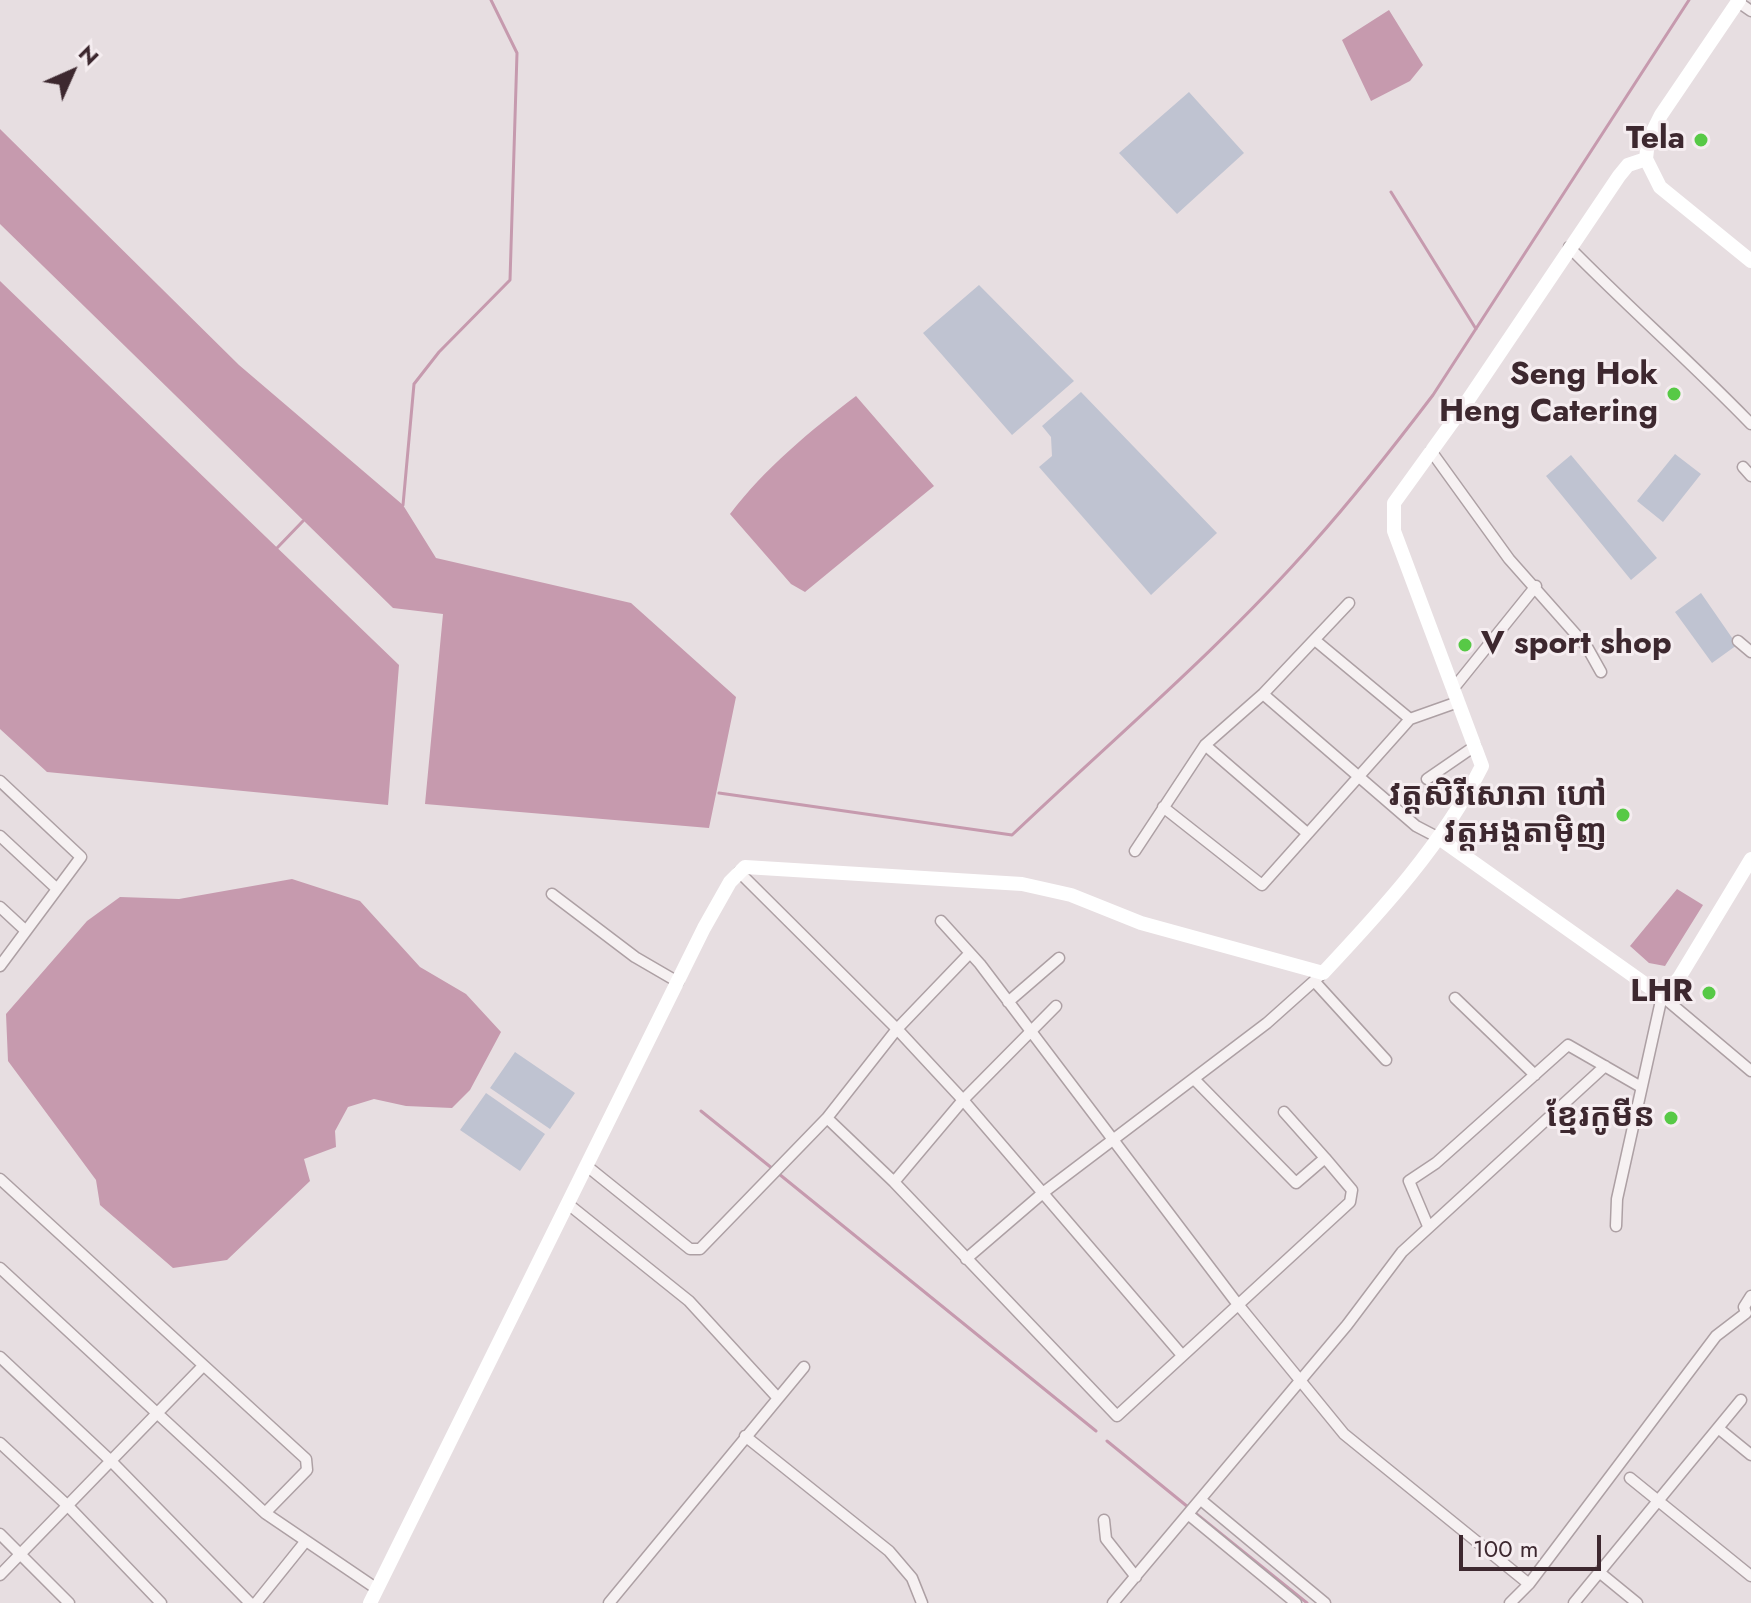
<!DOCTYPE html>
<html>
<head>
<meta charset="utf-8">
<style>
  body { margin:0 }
  #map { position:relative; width:1751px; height:1603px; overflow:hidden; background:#e7dee1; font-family:Jost,sans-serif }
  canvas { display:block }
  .north { position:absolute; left:32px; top:32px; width:80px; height:80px; -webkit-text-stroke:6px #f5edf0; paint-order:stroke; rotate:45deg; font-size:22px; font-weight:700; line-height:32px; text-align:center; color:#3d282f }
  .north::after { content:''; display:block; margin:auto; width:28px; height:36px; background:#3d282f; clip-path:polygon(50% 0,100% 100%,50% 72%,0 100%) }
  .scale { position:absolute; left:1459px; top:1535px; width:142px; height:36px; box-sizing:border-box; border:4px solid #3d282f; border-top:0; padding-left:10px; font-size:24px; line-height:28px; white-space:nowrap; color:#3d282f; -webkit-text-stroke:6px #f5edf0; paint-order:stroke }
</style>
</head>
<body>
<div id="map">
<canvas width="1751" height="1603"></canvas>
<div class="north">N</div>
<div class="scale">100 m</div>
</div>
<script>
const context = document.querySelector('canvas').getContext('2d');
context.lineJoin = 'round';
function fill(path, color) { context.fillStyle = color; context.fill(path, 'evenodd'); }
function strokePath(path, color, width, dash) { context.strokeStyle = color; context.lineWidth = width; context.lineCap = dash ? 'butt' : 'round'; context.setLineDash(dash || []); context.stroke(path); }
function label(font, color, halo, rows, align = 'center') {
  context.font = font + ' Jost,"Noto Sans Khmer",sans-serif'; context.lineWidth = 6; context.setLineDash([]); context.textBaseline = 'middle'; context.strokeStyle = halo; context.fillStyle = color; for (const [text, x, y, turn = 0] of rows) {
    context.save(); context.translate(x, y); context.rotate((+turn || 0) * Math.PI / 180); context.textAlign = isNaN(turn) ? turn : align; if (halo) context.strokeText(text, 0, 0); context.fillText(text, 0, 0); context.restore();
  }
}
fill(new Path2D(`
  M1189,92L1244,153L1177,214L1119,153Z
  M979,285L1074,381L1012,435L923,333Z
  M1081,392L1217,533L1151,595L1039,467L1052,456L1051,437L1042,426Z
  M1675,454L1701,474L1663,522L1637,501Z
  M1571,455L1657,558L1631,580L1546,476Z
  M1701,593L1737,645L1712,663L1675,612Z
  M515,1052L575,1093L550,1129L490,1088Z
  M486,1093L545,1134L520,1171L460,1130Z`), '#bfc3d1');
fill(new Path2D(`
  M1389,10L1423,65L1410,81L1371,101L1342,40Z
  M0,129L239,365L403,505L436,558L631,603L736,697L709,828L425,804L443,614L393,608L0,224Z
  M0,281L399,665L388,805L47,772L0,729Z
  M856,396L934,486L805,592L791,584L730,514C765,468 810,431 856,396Z
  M292,879L360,901L420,967L466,994L501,1032L470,1090L452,1108L406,1106L374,1099L348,1107L335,1131L336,1147L304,1159L310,1181L227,1260L173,1268L100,1205L96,1180L8,1061L6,1014L87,921L120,897L179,899Z
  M1677,889L1703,905L1665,966L1649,963L1630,946Z`), '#c69aae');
strokePath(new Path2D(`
  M1391,192L1476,329
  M403,505L414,384L439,352L510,280L517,53L491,0
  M277,548L303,521
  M719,793L1012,835C1113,739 1222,647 1314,542C1356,495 1395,445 1433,395L1689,0
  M701,1111L773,1169
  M779,1174L1096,1431
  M1107,1441L1188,1507
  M1194,1512L1307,1603`), '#c69aae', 3);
const street = new Path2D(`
  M1738,2L1751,11
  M1569,247C1629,308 1692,363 1751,424
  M1431,451L1509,559L1587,647L1601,672
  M1743,467L1751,476
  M1316,641L1410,719
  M1738,641L1751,652
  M1453,689L1536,586
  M1263,694L1416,826L1439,838
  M1205,745L1307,833
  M1427,779L1475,746
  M0,781L81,857L0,966
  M1163,807L1262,885L1410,719L1458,702
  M0,836L56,888
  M1135,851L1205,745L1263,694L1349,603
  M739,872L897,1029L963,1100L1181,1354
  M552,894L635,957L678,982
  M0,907L26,931
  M941,921L980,964L1236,1302L1344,1434L1529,1584
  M1315,982L1386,1060
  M1455,998L1535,1075
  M1008,1002L1059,958
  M1194,1079L1296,1183L1325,1158L1284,1112
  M827,1118L894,1182L1117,1416L1350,1202L1352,1190L1325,1158
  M588,1167L690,1249H700L827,1118L897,1029L969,954
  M0,1179L306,1459L307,1470L265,1513
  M894,1182L963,1100L1056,1006
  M568,1204L689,1301L777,1397
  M1428,1226L1409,1181L1436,1163L1568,1045L1641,1087
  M1616,1226L1617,1199L1662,996L1751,1071
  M966,1259L1044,1192L1267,1023L1323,973
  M0,1268L265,1513L377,1589
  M1746,1313L1744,1307L1751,1296
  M0,1357L112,1462L250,1603
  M1718,1428L1751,1455
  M745,1436L889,1551L912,1578L922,1603
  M0,1443L68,1506L161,1603
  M1630,1478L1751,1576
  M1201,1500L1325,1603
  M1189,1515L1296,1603
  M1104,1520L1106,1539L1136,1577
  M0,1534L69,1603
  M1599,1572L1637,1603
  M0,1575L202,1367
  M256,1603L305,1542
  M609,1603L804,1367
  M1113,1603L1347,1325L1402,1252L1605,1066
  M1510,1603L1529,1584L1716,1336L1746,1313
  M1574,1603L1741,1400`);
strokePath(street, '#ada0a4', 13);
strokePath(street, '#f6f1f2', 10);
strokePath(new Path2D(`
  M1739,0L1661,115L1648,141L1646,159L1660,187L1751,261
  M1439,838L1662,996L1679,978L1751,859
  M370,1603L704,928L730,882L745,867L1022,884L1071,895L1141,923L1323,973C1383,909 1442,845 1482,766L1394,531V503L1464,406L1619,176L1628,165L1646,159`), '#fff', 14);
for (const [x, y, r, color] of [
  [1701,140,8,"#57c946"],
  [1674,394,8,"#57c946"],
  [1465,645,8,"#57c946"],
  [1623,815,8,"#57c946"],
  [1709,993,8,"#57c946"],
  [1671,1118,8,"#57c946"]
]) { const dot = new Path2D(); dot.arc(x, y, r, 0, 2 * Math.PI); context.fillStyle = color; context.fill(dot); strokePath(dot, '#f5edf0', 3); }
label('bold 32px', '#3d282f', '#f5edf0', [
  ["Tela",1685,140],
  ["Seng Hok",1658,376],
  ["Heng Catering",1658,413],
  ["V sport shop",1481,645,"left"],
  ["វត្តសិរីសោភា ហៅ",1607,797],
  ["វត្តអង្តតាម៉ិញ",1607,834],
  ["LHR",1693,993],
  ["ខ្មែរកូមីន",1655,1118]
], 'right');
</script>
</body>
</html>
